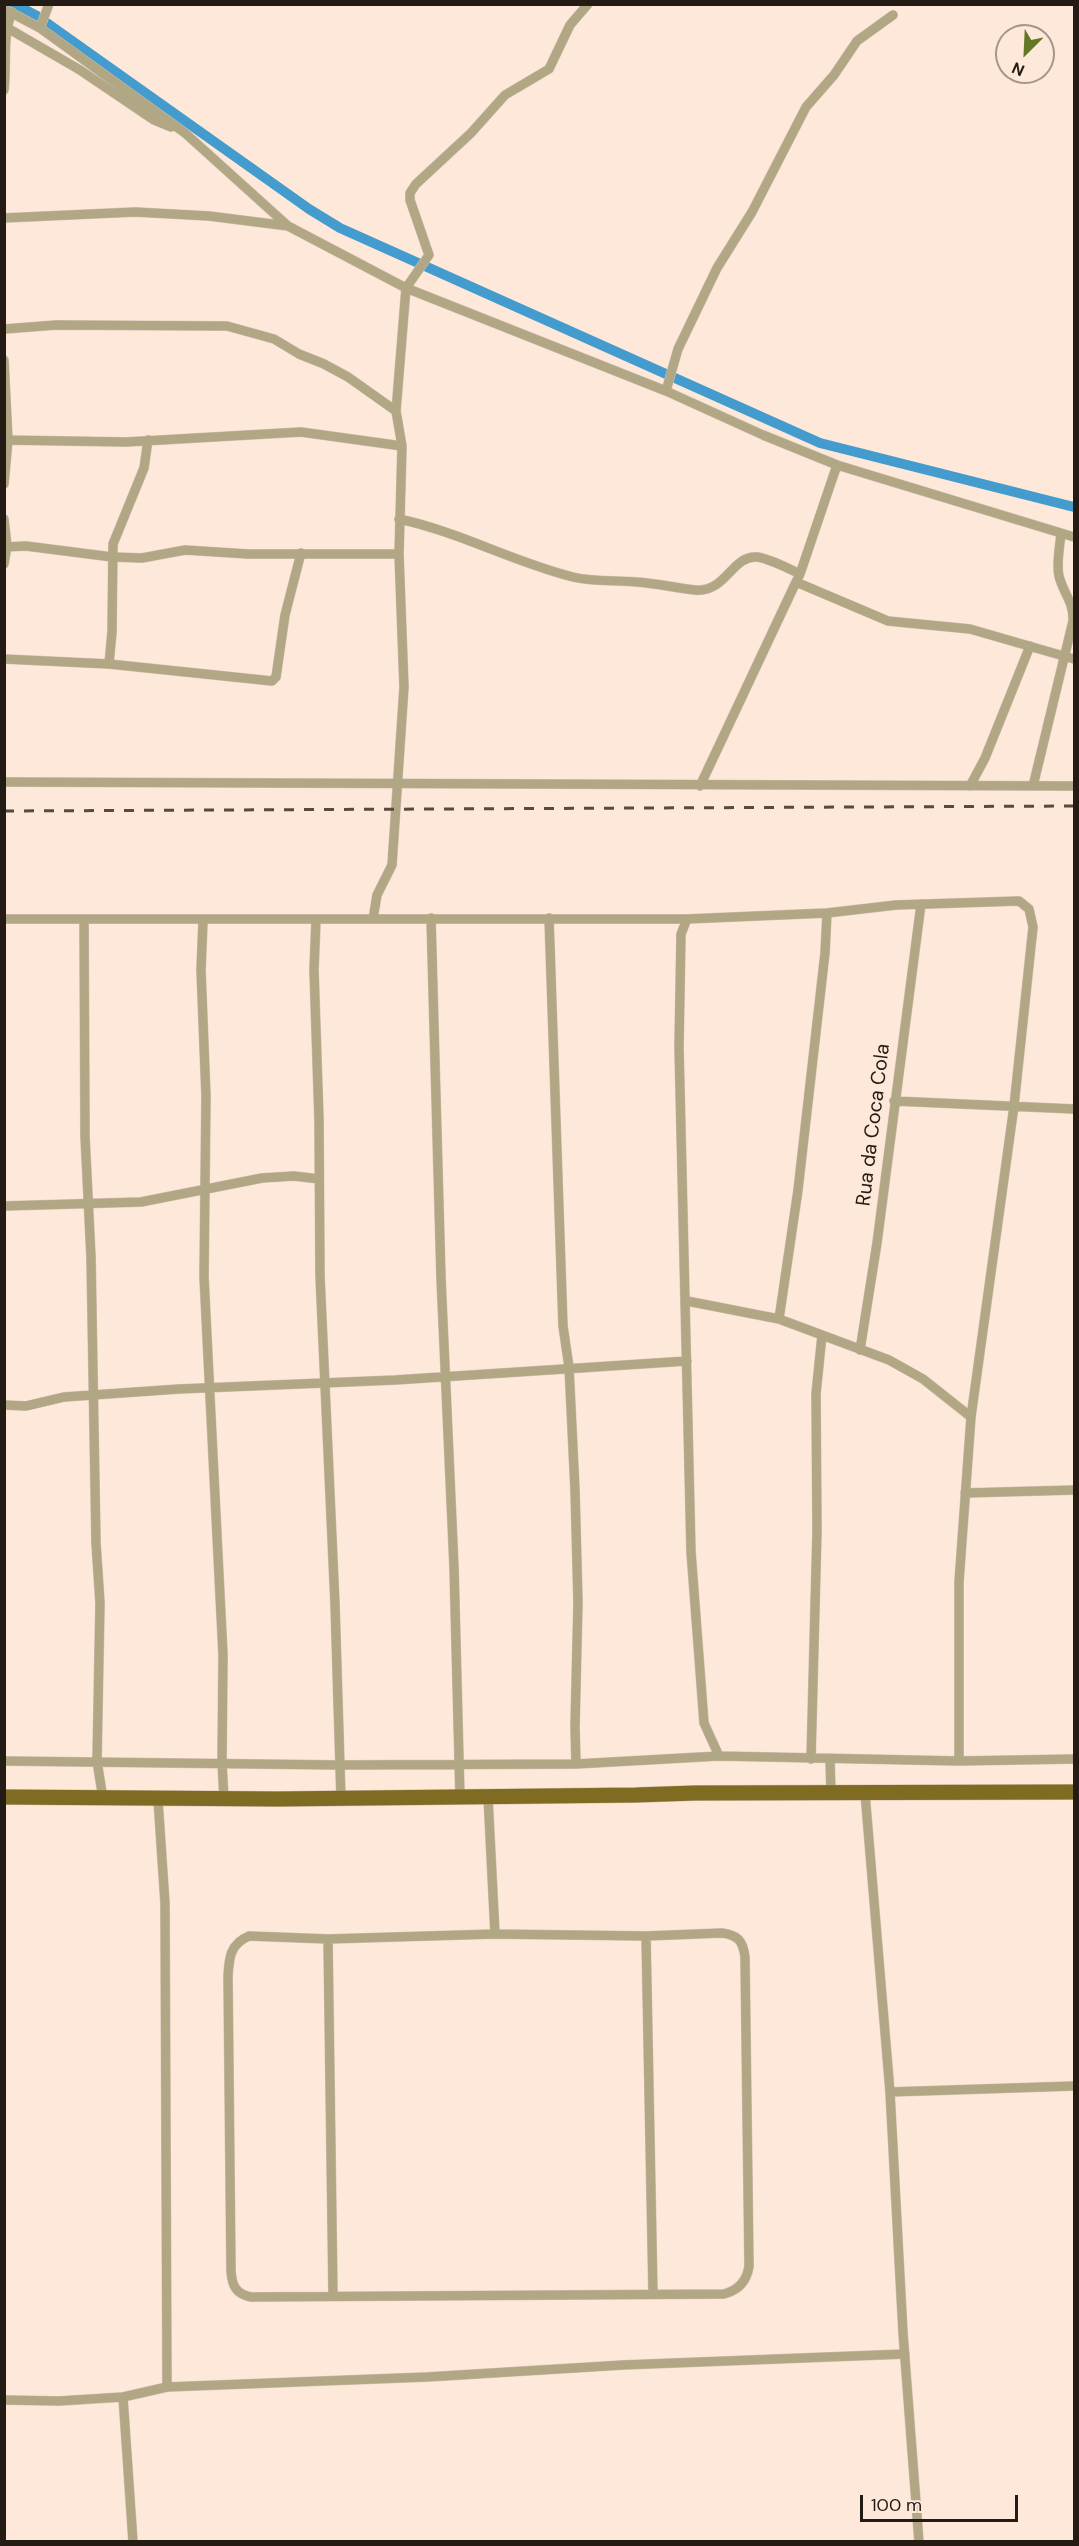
<!DOCTYPE html>
<html>
<head>
<meta charset="utf-8">
<style>
  body { margin:0 }
  #map { position:relative; width:1079px; height:2546px; overflow:hidden; background:#fde8d9; font-family:"DM Sans",sans-serif }
  canvas { display:block }
  .frame { position:absolute; inset:0; border:6px solid #241b14; pointer-events:none }
  .north { position:absolute; left:995px; top:24px; width:60px; height:60px; box-sizing:border-box; background:#fde8d9; border:2px solid #a6968a; border-radius:50%; rotate:204deg; font-size:16px; font-weight:700; line-height:24px; text-align:center; color:#241b14 }
  .north::after { content:''; display:block; margin:auto; width:21px; height:27px; background:#637727; clip-path:polygon(50% 0,100% 100%,50% 72%,0 100%) }
  .scale { position:absolute; left:860px; top:2495px; width:158px; height:27px; box-sizing:border-box; border:3px solid #241b14; border-top:0; padding-left:8px; font-size:18px; line-height:21px; white-space:nowrap; color:#241b14; -webkit-text-stroke:4px #fde8d9; paint-order:stroke }
</style>
</head>
<body>
<div id="map">
<canvas width="1079" height="2546"></canvas>
<div class="frame"></div>
<div class="north">N</div>
<div class="scale">100 m</div>
</div>
<script>
const context = document.querySelector('canvas').getContext('2d');
context.lineJoin = 'round';
function strokePath(path, color, width, dash) { context.strokeStyle = color; context.lineWidth = width; context.lineCap = dash ? 'butt' : 'round'; context.setLineDash(dash || []); context.stroke(path); }
function label(font, color, halo, rows, align = 'center') {
  context.font = font + ' "DM Sans",sans-serif'; context.lineWidth = 4.5; context.setLineDash([]); context.textBaseline = 'middle'; context.strokeStyle = halo; context.fillStyle = color; for (const [text, x, y, turn = 0] of rows) {
    context.save(); context.translate(x, y); context.rotate((+turn || 0) * Math.PI / 180); context.textAlign = isNaN(turn) ? turn : align; if (halo) context.strokeText(text, 0, 0); context.fillText(text, 0, 0); context.restore();
  }
}
strokePath(new Path2D(`
  M14,4L37,16L309,209L340,228L820,443L1074,507`), '#439ccd', 10);
const street = new Path2D(`
  M4,9L40,28L185,133L288,226L406,288L666,391L763,435L837,465L1074,537
  M4,26L80,70L154,120L171,127
  M40,28L49,4
  M4,90C7,64 2,36 12,12
  M4,218L135,212L209,216L288,226
  M4,329L56,325L227,326L274,339L299,354L324,364L348,377L396,411
  M4,360L8,440L4,484
  M666,391L678,349L717,268L752,212L806,107L834,75L857,41L893,15
  M4,440L126,442L301,432L402,446
  M4,519L7,546L4,564
  M399,519C460,532 513,562 573,577C594,582 615,580 636,582C656,583 676,588 695,590C726,593 732,555 757,557C771,559 787,568 800,574L796,582L888,621L970,629L1074,659
  M4,547L26,546L112,557L142,558L185,550L248,554H399
  M800,574L837,465
  M4,659L109,664L272,681L276,677L285,615L301,553
  M109,664L112,632L113,544L144,468L148,440
  M4,782C361,780 718,787 1074,786
  M700,786L796,582
  M970,786L985,758L1030,646
  M1033,786L1073,621C1074,602 1063,593 1059,576C1056,563 1060,547 1061,533
  M431,918L441,1278L454,1567L460,1797
  M549,918L563,1326L569,1367L575,1490L578,1602L575,1727L576,1764
  M4,919H687L827,913L896,905L1019,901L1029,909L1033,927L1014,1106L971,1417L959,1582V1761
  M84,919L85,1136L91,1257L96,1543L100,1603L97,1761L103,1799
  M373,919L377,895L392,865L404,687L399,554L402,446L396,411L406,288L429,255L410,200V193L416,184L471,133L505,95L549,69L570,25L588,4
  M687,919L681,934L679,1047L691,1552L704,1723L719,1756
  M316,920L314,970L319,1120L320,1276L335,1604L341,1799
  M203,921L201,970L206,1096L204,1277L223,1655L222,1763L224,1799
  M894,1101L1074,1109
  M4,1206L141,1202L262,1178L294,1176L319,1179
  M687,1301L779,1319L889,1360L923,1379L971,1417
  M779,1319L798,1190L825,953L827,913
  M860,1350L877,1243L921,904
  M4,1405L26,1406L64,1397L179,1389L395,1380L687,1361
  M965,1493L1074,1490
  M811,1759L817,1531L816,1394L822,1335
  M830,1759L831,1794
  M4,1761L339,1765L576,1764L719,1756L959,1761L1074,1759
  M865,1793L890,2092L903,2333L919,2542
  M488,1797L495,1934
  M158,1800L165,1903L167,2387
  M722,1933C738,1935 743,1941 745,1957L749,2266C747,2281 739,2290 724,2294L251,2297C236,2294 232,2286 231,2271L228,1976C229,1958 230,1944 249,1936L328,1939L495,1934L646,1936Z
  M646,1936L653,2294
  M328,1939L333,2296
  M890,2092L1074,2086
  M123,2397L133,2542
  M4,2400L59,2401L123,2397L167,2387L427,2377L623,2365L905,2354`);
const primary = new Path2D(`
  M4,1797L278,1799L636,1795L695,1793L1074,1792`);
strokePath(street, '#d6c3b6', 10);
strokePath(primary, '#d6c3b6', 16);
strokePath(street, '#b1a784', 9);
strokePath(primary, '#7f6c22', 15);
strokePath(new Path2D(`
  M4,811L1074,806`), '#564a41', 3, [10, 10]);
label('20px', '#241b14', '#fde8d9', [
  ["Rua da Coca Cola",874,1125,-83]
]);
</script>
</body>
</html>
